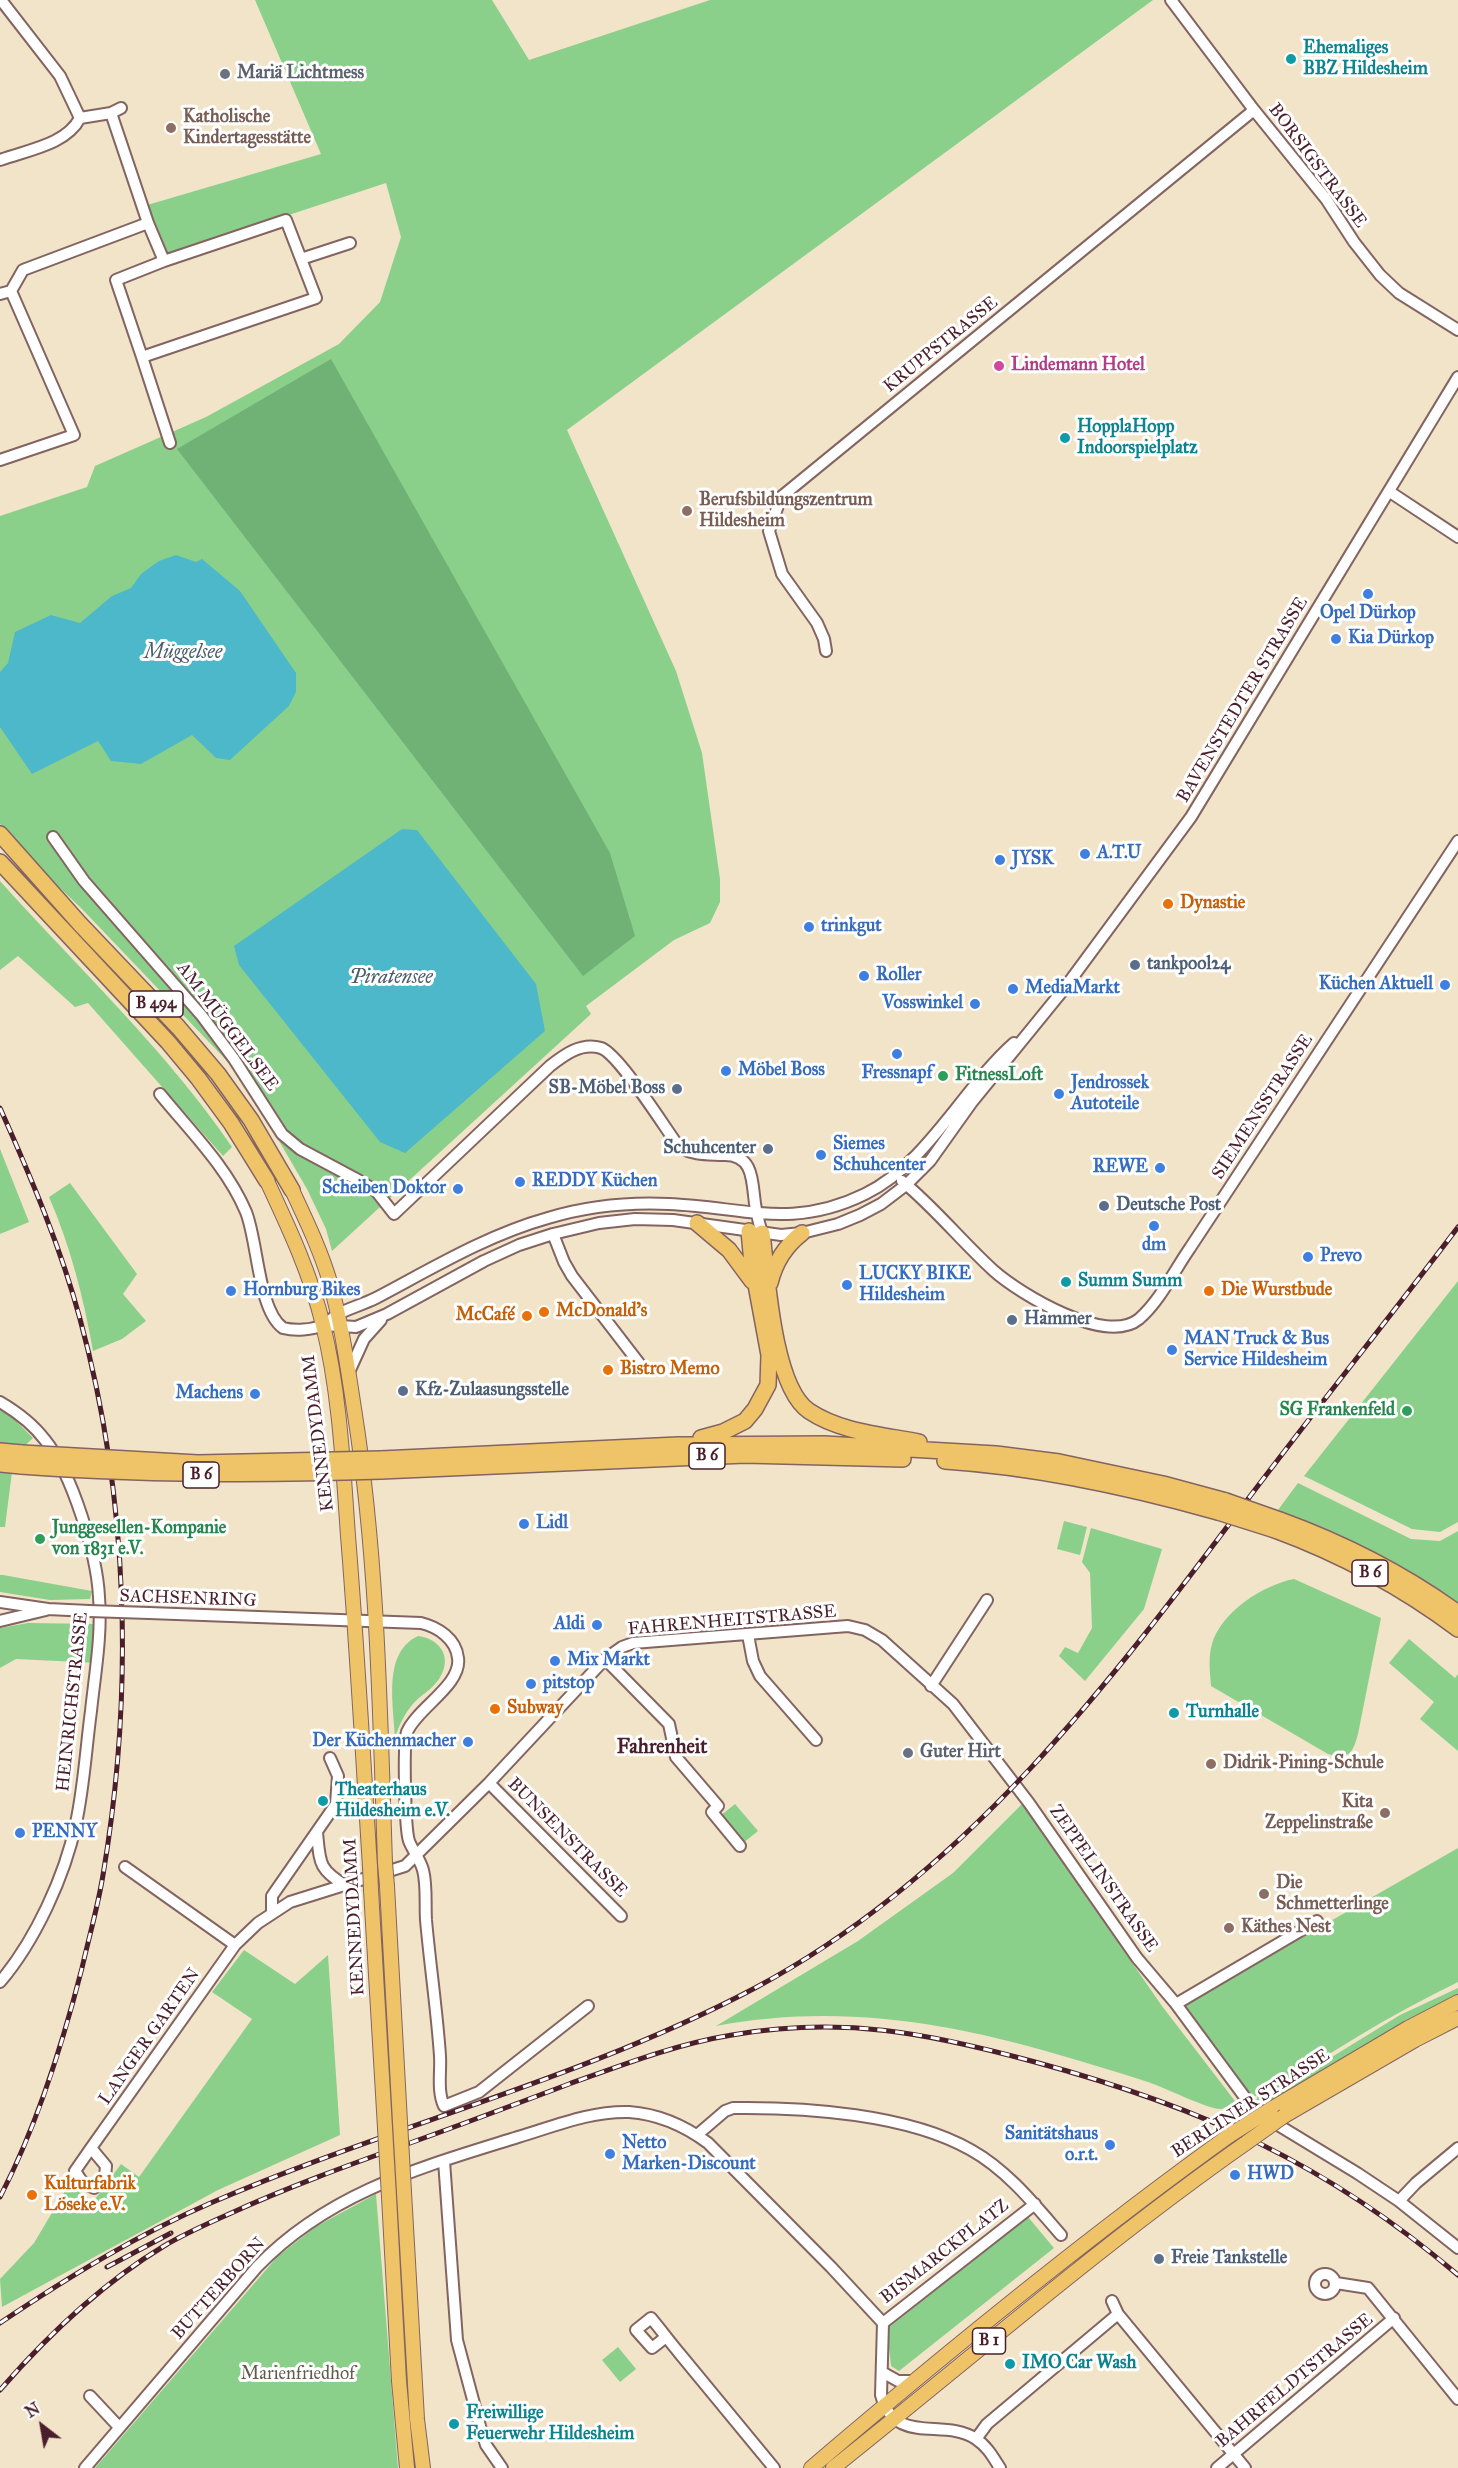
<!DOCTYPE html>
<html>
<head>
<meta charset="utf-8">
<style>
  body { margin:0 }
  #map { position:relative; width:1458px; height:2468px; overflow:hidden; background:#f1e4c9; font-family:"IM FELL Great Primer",serif }
  canvas { display:block }
  .north { position:absolute; left:12px; top:2396px; width:60px; height:60px; -webkit-text-stroke:4px #fff; paint-order:stroke; rotate:329deg; font-size:16px; font-weight:700; line-height:24px; text-align:center; color:#4a1f2b }
  .north::after { content:''; display:block; margin:auto; width:21px; height:27px; background:#4a1f2b; clip-path:polygon(50% 0,100% 100%,50% 72%,0 100%) }
</style>
</head>
<body>
<div id="map">
<canvas width="1458" height="2468"></canvas>
<div class="north">N</div>
</div>
<script>
const context = document.querySelector('canvas').getContext('2d');
context.lineJoin = 'round';
function fill(path, color) { context.fillStyle = color; context.fill(path, 'evenodd'); }
function strokePath(path, color, width, dash) { context.strokeStyle = color; context.lineWidth = width; context.lineCap = dash ? 'butt' : 'round'; context.setLineDash(dash || []); context.stroke(path); }
function label(font, color, halo, rows, align = 'center') {
  context.font = font + ' "IM FELL Great Primer",serif'; context.lineWidth = 6; context.setLineDash([]); context.textBaseline = 'middle'; context.strokeStyle = halo; context.fillStyle = color; for (const [text, x, y, turn = 0] of rows) {
    context.save(); context.translate(x, y); context.rotate((+turn || 0) * Math.PI / 180); context.textAlign = isNaN(turn) ? turn : align; if (halo) context.strokeText(text, 0, 0); context.fillText(text, 0, 0); context.restore();
  }
}
fill(new Path2D(`
  M255,0H492L529,60L710,0H1153L567,430L676,671L702,753L720,879V902L710,923L674,940L586,1006L591,1014L332,1251L326,1229L307,1189L261,1110L228,1062L81,908L25,855L0,824V516L87,487L95,466L206,417L339,344L380,302L401,237L386,183L158,258L137,208L321,154Z
  M0,881C79,969 166,1050 232,1147L223,1156L88,1003L75,1007L18,956L0,970Z
  M0,1149L29,1222L0,1234Z
  M70,1183L137,1274L123,1294L146,1321L122,1339L93,1351C84,1299 70,1245 49,1197Z
  M1458,1281V1522L1440,1532L1412,1529L1304,1476Z
  M0,1410L13,1418L33,1438L14,1456L5,1527H0Z
  M1298,1483L1411,1539L1440,1541L1458,1531V1602L1320,1527L1278,1510Z
  M1064,1521L1087,1527L1080,1555L1057,1549Z
  M1091,1528L1162,1549L1144,1609L1085,1681L1059,1656L1065,1647L1078,1653L1092,1628L1090,1573L1082,1562Z
  M0,1575H3L92,1591L90,1599L50,1600L0,1592Z
  M1294,1579L1381,1618L1358,1734C1353,1753 1348,1761 1328,1754L1211,1686C1210,1672 1208,1657 1212,1644C1221,1612 1263,1585 1294,1579Z
  M28,1623L101,1624L99,1663L16,1659L0,1668V1628Z
  M418,1636C441,1639 453,1658 439,1679C432,1690 420,1695 412,1705C404,1715 399,1725 395,1738C394,1705 382,1653 418,1636Z
  M1409,1639L1455,1678L1458,1674V1751L1420,1719L1434,1702L1389,1663Z
  M735,1804L758,1831L743,1843L720,1816Z
  M1022,1804L1162,2006L1238,2105C1232,2106 1226,2109 1220,2109C1208,2109 1163,2087 1148,2082C1118,2072 1087,2063 1056,2054C943,2021 834,2004 716,2026L858,1941L953,1873Z
  M1458,1848V1982C1389,2016 1325,2054 1263,2099L1256,2102L1258,2095L1253,2097L1184,2005Z
  M244,1950L295,1984L328,1955L340,2135L218,2190L2,2307L0,2279L34,2243L69,2184L93,2202L121,2164L139,2177L252,2019L212,1992Z
  M1458,1988V1998L1266,2107L1262,2104L1314,2068L1400,2015Z
  M376,2194L398,2468H95L277,2257L315,2227Z
  M1028,2217L1054,2248L899,2371L891,2366L887,2329Z
  M618,2347L636,2369L620,2382L602,2360Z`), '#8bd08a');
fill(new Path2D(`
  M331,359L610,853L635,936L583,976L177,449Z`), '#70b276');
fill(new Path2D(`
  M176,555L196,562L202,559L240,591L296,673V692L289,706L230,760L216,758L192,735L141,764L111,761L98,741L32,774L0,727V672L8,663L15,632L51,615L80,623L112,596L131,588L141,574L159,561Z
  M402,829L417,830L536,984L545,1031L405,1153L380,1142L239,965L234,946Z`), '#4db8c9');
const minor = new Path2D(`
  M1,0L60,76L80,118L111,113L121,108
  M1171,0L1254,110L1326,199L1354,242L1380,275L1399,293L1458,330
  M111,113L148,223L164,261L116,280L142,357
  M0,160C27,150 66,145 80,118
  M301,259L350,243
  M164,261L286,220L316,298L142,357L170,443
  M0,294L11,291L23,270L148,223
  M0,460L74,435L11,291
  M1390,492L1458,537
  M826,651L824,639L817,623L782,574L769,531L781,497L1254,110
  M53,837L84,881L202,1016L234,1059L282,1134L300,1149L358,1180L376,1191L394,1214L550,1066C564,1055 581,1042 601,1048C619,1054 665,1128 679,1147C696,1156 706,1154 725,1155C750,1155 752,1175 754,1195C755,1208 758,1220 762,1233
  M160,1094C191,1132 227,1167 246,1212C258,1242 258,1310 283,1328C295,1331 312,1330 323,1325C329,1322 333,1317 338,1314C350,1308 364,1304 376,1298C431,1269 487,1235 548,1218C588,1206 628,1202 669,1204C744,1207 792,1230 865,1194C927,1164 964,1087 1014,1043
  M902,1181C935,1208 962,1242 994,1271C1020,1294 1106,1346 1139,1319C1160,1301 1174,1271 1190,1248L1458,841
  M553,1234L564,1262L572,1276L642,1367
  M323,1325L356,1327L387,1314L484,1261L519,1245L553,1234L599,1223L635,1219L673,1220L781,1235L802,1233L838,1224L860,1215L881,1204L906,1185L930,1161L972,1102L1064,989L1191,817L1458,377
  M349,1372L364,1339L381,1320
  M0,1402C17,1412 33,1424 45,1440C72,1473 97,1555 99,1597C102,1635 95,1673 91,1711C86,1748 84,1786 76,1823C65,1876 35,1941 0,1982
  M0,1602L48,1609L89,1611
  M149,1613L421,1623C438,1627 456,1639 458,1658C462,1685 417,1708 407,1732C403,1744 405,1829 409,1841C413,1851 420,1859 423,1870C427,1885 425,1904 426,1920C430,1965 437,2011 440,2056C441,2072 437,2091 444,2106L479,2092L588,2006
  M0,1621L46,1610
  M748,1635L753,1661L760,1676L816,1740
  M605,1659L669,1724L676,1757L718,1806L712,1812L740,1846
  M931,1686L987,1600
  M489,1783L621,1916
  M317,1832C320,1863 318,1869 346,1886
  M125,1867L235,1945
  M272,1913V1896L336,1804L338,1776L330,1758
  M1176,2004L1317,1921
  M697,2135L725,2111L733,2108C805,2107 908,2114 971,2150C1007,2170 1035,2205 1061,2235
  M91,2148L106,2166L105,2177L94,2188L83,2183L75,2171L91,2148L235,1945L258,1923L290,1902L405,1866L489,1783L605,1659L622,1647L633,1643L848,1626L865,1630L882,1640L953,1704L1029,1803L1137,1958L1176,2004L1255,2111L1357,2173L1399,2201L1458,2248
  M444,2161L457,2340L480,2426L486,2445L502,2468
  M1399,2201L1416,2183L1458,2148
  M1315 2284a10 10 0 1 1 20 0a10 10 0 1 1-20 0Z
  M1336,2283L1368,2288L1458,2399
  M1112,2301L1118,2314L1245,2468
  M883,2323L881,2395C895,2447 944,2417 976,2439C987,2446 993,2457 1000,2468
  M883,2323L1035,2204
  M666,2337L652,2348L636,2330L651,2318C661,2330 670,2342 680,2354L774,2468
  M882,2372L898,2381H915
  M90,2396L119,2427
  M976,2439L987,2424L1118,2314
  M85,2468L257,2267C329,2192 422,2167 518,2137C555,2126 590,2111 629,2112C658,2114 685,2126 708,2143L831,2267L883,2323
  M1217,2468L1394,2318`);
const major = new Path2D(`
  M267,1181C289,1228 311,1275 323,1325C340,1394 343,1466 348,1536C357,1646 363,1757 370,1867
  M292,1190C306,1220 320,1249 330,1282C342,1325 348,1370 355,1415C378,1563 380,1713 385,1863
  M387,1886L400,2122
  M371,1890L385,2128
  M1271,2109L1408,2028L1458,2002
  M1284,2116L1415,2040L1458,2018
  M404,2192L417,2419L423,2468
  M389,2197L399,2381L407,2468
  M811,2468C947,2352 1085,2239 1230,2135
  M833,2468C970,2359 1102,2244 1246,2143`);
const highway = new Path2D(`
  M0,834L80,924L178,1027L218,1074L251,1120L292,1190
  M0,862L168,1042L198,1078L231,1123L267,1181
  M697,1223L729,1250L752,1281
  M762,1233C767,1275 773,1387 809,1411C840,1432 883,1435 919,1442
  M770,1283C775,1262 785,1246 802,1233
  M701,1438L723,1432L745,1421L755,1409L768,1385L769,1355L752,1263L749,1231
  M0,1451L22,1453
  M381,1459L678,1445L824,1444L996,1454L1059,1462L1163,1484L1226,1501
  M945,1461C1038,1467 1129,1487 1218,1512
  M0,1464L21,1466
  M381,1471L745,1455L903,1459
  M1280,1520C1343,1543 1404,1574 1458,1613
  M1275,1530C1340,1554 1402,1587 1458,1629`);
strokePath(minor, '#846462', 14);
strokePath(major, '#846462', 16);
strokePath(highway, '#846462', 18);
strokePath(minor, '#fff', 10);
strokePath(major, '#efc469', 14);
strokePath(highway, '#efc469', 15);
const rail = new Path2D(`
  M0,1108C30,1175 61,1248 80,1319C129,1499 134,1692 103,1875C98,1906 89,1937 82,1968C62,2046 37,2126 0,2197
  M107,2267L171,2233
  M0,2323C67,2278 138,2234 213,2202C390,2126 585,2078 755,1988C965,1876 1111,1682 1251,1495C1319,1405 1390,1317 1458,1227
  M0,2390C48,2335 101,2284 164,2246C184,2234 207,2224 229,2214C288,2187 349,2165 410,2143C463,2124 516,2104 569,2084C622,2065 676,2044 732,2035C843,2016 928,2033 1035,2062C1201,2107 1326,2163 1458,2275`);
strokePath(rail, '#4a1f2b', 5);
strokePath(rail, '#fff', 3, [9]);
const minorBridge = new Path2D(`
  M89,1611L149,1613`);
const majorBridge = new Path2D(`
  M385,1863L387,1886
  M370,1867L371,1890
  M400,2122L404,2192
  M385,2128L389,2197
  M1230,2135L1271,2109
  M1246,2143L1284,2116`);
const highwayBridge = new Path2D(`
  M22,1453L198,1463L381,1459
  M21,1466C141,1475 261,1475 381,1471
  M1226,1501L1280,1520
  M1218,1512L1275,1530`);
strokePath(minorBridge, '#846462', 14, []);
strokePath(majorBridge, '#846462', 16, []);
strokePath(highwayBridge, '#846462', 18, []);
strokePath(minorBridge, '#fff', 10);
strokePath(majorBridge, '#efc469', 14);
strokePath(highwayBridge, '#efc469', 15);
for (const [x, y, r, color] of [
  [1291,59,6,"#0f9aa8"],
  [225,74,6,"#6b7280"],
  [171,128,6,"#8d6e63"],
  [999,366,6,"#d1479c"],
  [1065,438,6,"#0f9aa8"],
  [687,511,6,"#8d6e63"],
  [1368,594,6,"#3f7fe0"],
  [1336,639,6,"#3f7fe0"],
  [1085,854,6,"#3f7fe0"],
  [1000,860,6,"#3f7fe0"],
  [1168,904,6,"#e8710a"],
  [809,927,6,"#3f7fe0"],
  [1135,965,6,"#5c6f8a"],
  [864,976,6,"#3f7fe0"],
  [1445,985,6,"#3f7fe0"],
  [1013,989,6,"#3f7fe0"],
  [975,1004,6,"#3f7fe0"],
  [897,1054,6,"#3f7fe0"],
  [726,1071,6,"#3f7fe0"],
  [943,1076,6,"#2e9e5b"],
  [677,1089,6,"#5c6f8a"],
  [1059,1094,6,"#3f7fe0"],
  [768,1149,6,"#5c6f8a"],
  [821,1155,6,"#3f7fe0"],
  [1160,1168,6,"#3f7fe0"],
  [520,1182,6,"#3f7fe0"],
  [458,1189,6,"#3f7fe0"],
  [1104,1206,6,"#5c6f8a"],
  [1154,1226,6,"#3f7fe0"],
  [1308,1257,6,"#3f7fe0"],
  [1066,1282,6,"#0f9aa8"],
  [847,1285,6,"#3f7fe0"],
  [231,1291,6,"#3f7fe0"],
  [1209,1291,6,"#e8710a"],
  [544,1312,6,"#e8710a"],
  [527,1316,6,"#e8710a"],
  [1012,1320,6,"#5c6f8a"],
  [1172,1350,6,"#3f7fe0"],
  [608,1370,6,"#e8710a"],
  [403,1391,6,"#5c6f8a"],
  [255,1394,6,"#3f7fe0"],
  [1407,1411,6,"#2e9e5b"],
  [524,1524,6,"#3f7fe0"],
  [40,1539,6,"#2e9e5b"],
  [597,1625,6,"#3f7fe0"],
  [555,1661,6,"#3f7fe0"],
  [531,1684,6,"#3f7fe0"],
  [495,1709,6,"#e8710a"],
  [1174,1713,6,"#0f9aa8"],
  [468,1742,6,"#3f7fe0"],
  [908,1753,6,"#6b7280"],
  [1211,1764,6,"#8d6e63"],
  [323,1801,6,"#0f9aa8"],
  [1385,1813,6,"#8d6e63"],
  [20,1833,6,"#3f7fe0"],
  [1264,1894,6,"#8d6e63"],
  [1229,1928,6,"#8d6e63"],
  [1110,2145,6,"#3f7fe0"],
  [610,2154,6,"#3f7fe0"],
  [1235,2175,6,"#3f7fe0"],
  [32,2195,6,"#e8710a"],
  [1159,2259,6,"#5c6f8a"],
  [1010,2364,6,"#0f9aa8"],
  [454,2424,6,"#0f9aa8"]
]) { const dot = new Path2D(); dot.arc(x, y, r, 0, 2 * Math.PI); context.fillStyle = color; context.fill(dot); strokePath(dot, '#fff', 2); }
for (const [x, y, w] of [
  [156,1004,54],
  [707,1456,36],
  [201,1475,36],
  [1370,1573,36],
  [989,2341,33]
]) { const box = new Path2D(); box.roundRect(x - w / 2, y - 13, w, 26, 4.5); context.fillStyle = '#fff'; context.fill(box); strokePath(box, '#4a1f2b', 1.5); }
label('bold 16px', '#4a1f2b', null, [
  ["B 494",156,1004],
  ["B 6",707,1456],
  ["B 6",201,1475],
  ["B 6",1370,1573],
  ["B 1",989,2341]
]);
label('bold 18px', '#0d838f', '#fff', [
  ["Ehemaliges",1303,49],
  ["BBZ Hildesheim",1303,70],
  ["HopplaHopp",1077,428],
  ["Indoorspielplatz",1077,449],
  ["Summ Summ",1078,1282],
  ["Turnhalle",1186,1713],
  ["Theaterhaus",335,1791],
  ["Hildesheim e.V.",335,1812],
  ["IMO Car Wash",1022,2364],
  ["Freiwillige",466,2414],
  ["Feuerwehr Hildesheim",466,2435]
], 'left');
label('bold 18px', '#5b616d', '#fff', [
  ["Mariä Lichtmess",237,74],
  ["Guter Hirt",920,1753]
], 'left');
label('bold 18px', '#785e54', '#fff', [
  ["Katholische",183,118],
  ["Kindertagesstätte",183,139],
  ["Berufsbildungszentrum",699,501],
  ["Hildesheim",699,522],
  ["Didrik-Pining-Schule",1223,1764],
  ["Kita",1373,1803,"right"],
  ["Zeppelinstraße",1373,1824,"right"],
  ["Die",1276,1884],
  ["Schmetterlinge",1276,1905],
  ["Käthes Nest",1241,1928]
], 'left');
label('18px', '#4a1f2b', '#fff', [
  ["BORSIGSTRASSE",1317,166,53],
  ["KRUPPSTRASSE",941,345,-39],
  ["BAVENSTEDTER STRASSE",1243,700,-59],
  ["AM MÜGGELSEE",227,1027,53],
  ["SIEMENSSTRASSE",1263,1107,-57],
  ["KENNEDYDAMM",319,1433,-97],
  ["SACHSENRING",188,1599,2],
  ["FAHRENHEITSTRASSE",732,1621,-5],
  ["HEINRICHSTRASSE",73,1702,-84],
  ["BUNSENSTRASSE",567,1838,45],
  ["ZEPPELINSTRASSE",1103,1879,55],
  ["KENNEDYDAMM",355,1917,-93],
  ["LANGER GARTEN",150,2037,-55],
  ["BERLINER STRASSE",1251,2104,-33],
  ["BISMARCKPLATZ",945,2252,-38],
  ["BUTTERBORN",219,2289,-48],
  ["BAHRFELDTSTRASSE",1295,2381,-40]
]);
label('bold 18px', '#b23c85', '#fff', [
  ["Lindemann Hotel",1011,366]
], 'left');
label('bold 18px', '#366cbe', '#fff', [
  ["Opel Dürkop",1368,614,"center"],
  ["Kia Dürkop",1348,639],
  ["A.T.U",1097,854],
  ["JYSK",1012,860],
  ["trinkgut",821,927],
  ["Roller",876,976],
  ["Küchen Aktuell",1433,985,"right"],
  ["MediaMarkt",1025,989],
  ["Vosswinkel",963,1004,"right"],
  ["Möbel Boss",738,1071],
  ["Fressnapf",897,1074,"center"],
  ["Jendrossek",1071,1084],
  ["Autoteile",1071,1105],
  ["Siemes",833,1145],
  ["Schuhcenter",833,1166],
  ["REWE",1148,1168,"right"],
  ["REDDY Küchen",532,1182],
  ["Scheiben Doktor",446,1189,"right"],
  ["dm",1154,1246,"center"],
  ["Prevo",1320,1257],
  ["LUCKY BIKE",859,1275],
  ["Hildesheim",859,1296],
  ["Hornburg Bikes",243,1291],
  ["MAN Truck & Bus",1184,1340],
  ["Service Hildesheim",1184,1361],
  ["Machens",243,1394,"right"],
  ["Lidl",536,1524],
  ["Aldi",585,1625,"right"],
  ["Mix Markt",567,1661],
  ["pitstop",543,1684],
  ["Der Küchenmacher",456,1742,"right"],
  ["PENNY",32,1833],
  ["Sanitätshaus",1098,2135,"right"],
  ["o.r.t.",1098,2156,"right"],
  ["Netto",622,2144],
  ["Marken-Discount",622,2165],
  ["HWD",1247,2175]
], 'left');
label('bold 18px', '#c56008', '#fff', [
  ["Dynastie",1180,904],
  ["Die Wurstbude",1221,1291],
  ["McDonald's",556,1312],
  ["McCafé",515,1316,"right"],
  ["Bistro Memo",620,1370],
  ["Subway",507,1709],
  ["Kulturfabrik",44,2185],
  ["Löseke e.V.",44,2206]
], 'left');
label('bold 18px', '#4e5e75', '#fff', [
  ["tankpool24",1147,965],
  ["SB-Möbel Boss",665,1089,"right"],
  ["Schuhcenter",756,1149,"right"],
  ["Deutsche Post",1116,1206],
  ["Hammer",1024,1320],
  ["Kfz-Zulaasungsstelle",415,1391],
  ["Freie Tankstelle",1171,2259]
], 'left');
label('bold 18px', '#27864d', '#fff', [
  ["FitnessLoft",955,1076],
  ["SG Frankenfeld",1395,1411,"right"],
  ["Junggesellen-Kompanie",52,1529],
  ["von 1831 e.V.",52,1550]
], 'left');
label('18px', '#615d4c', '#fff', [
  ["Marienfriedhof",298,2375]
]);
label('italic 20px', '#4b5c6a', '#fff', [
  ["Müggelsee",183,653],
  ["Piratensee",391,978]
]);
label('bold 20px', '#4a1f2b', '#fff', [
  ["Fahrenheit",662,1748]
]);
</script>
</body>
</html>
